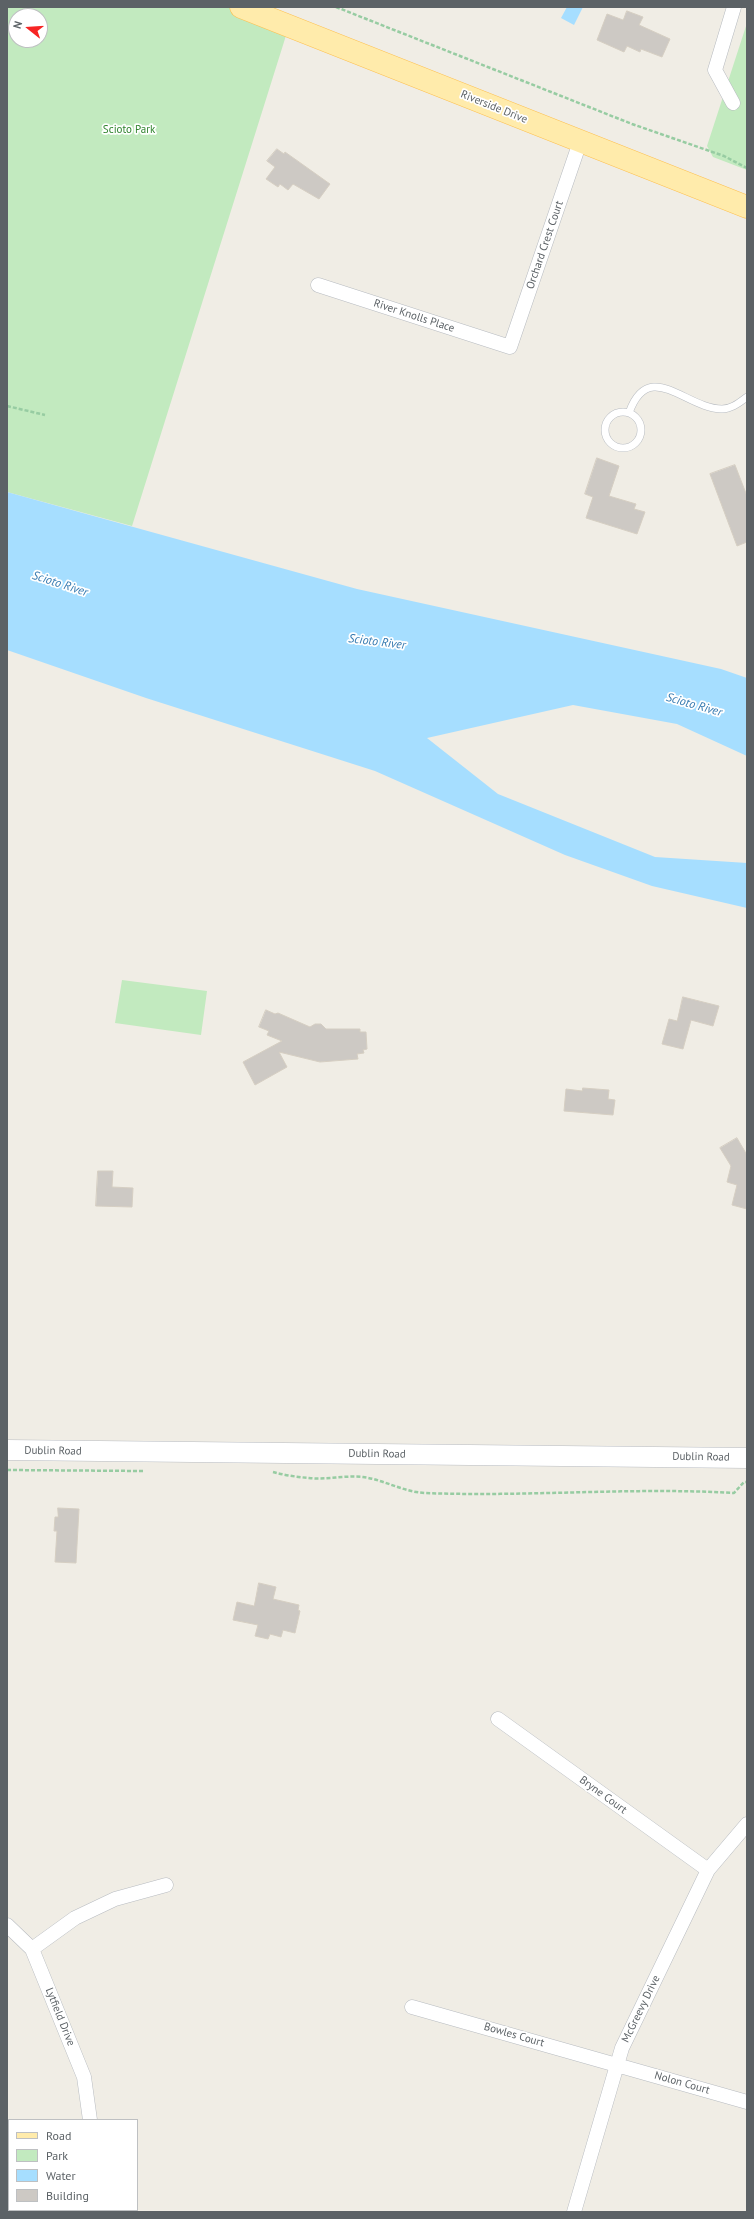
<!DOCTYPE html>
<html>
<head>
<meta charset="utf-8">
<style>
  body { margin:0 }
  #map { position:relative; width:754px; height:2219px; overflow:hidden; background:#f0ede5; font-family:"PT Sans",sans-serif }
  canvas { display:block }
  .frame { position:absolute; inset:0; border:8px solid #5c6266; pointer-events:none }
  .legend { position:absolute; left:8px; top:2119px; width:130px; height:92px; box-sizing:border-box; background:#fff; border:1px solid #bec0c2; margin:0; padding:5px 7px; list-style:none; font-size:12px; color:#5c6266 }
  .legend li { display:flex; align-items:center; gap:8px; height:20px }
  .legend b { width:20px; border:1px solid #bec0c2 }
  .north { position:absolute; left:8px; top:8px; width:40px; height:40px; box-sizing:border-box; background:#fff; border:1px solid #bec0c2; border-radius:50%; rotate:287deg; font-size:11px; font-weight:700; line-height:16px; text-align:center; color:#5c6266 }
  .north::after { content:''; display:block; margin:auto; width:14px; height:18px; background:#f72524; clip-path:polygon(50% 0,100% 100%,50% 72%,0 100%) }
</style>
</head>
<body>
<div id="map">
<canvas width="754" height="2219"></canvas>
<div class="frame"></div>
<ul class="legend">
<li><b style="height:5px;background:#ffebab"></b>Road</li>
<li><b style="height:11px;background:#c2eabf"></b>Park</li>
<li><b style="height:11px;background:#a6deff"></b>Water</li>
<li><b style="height:11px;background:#cdc9c4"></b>Building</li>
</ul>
<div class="north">N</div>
</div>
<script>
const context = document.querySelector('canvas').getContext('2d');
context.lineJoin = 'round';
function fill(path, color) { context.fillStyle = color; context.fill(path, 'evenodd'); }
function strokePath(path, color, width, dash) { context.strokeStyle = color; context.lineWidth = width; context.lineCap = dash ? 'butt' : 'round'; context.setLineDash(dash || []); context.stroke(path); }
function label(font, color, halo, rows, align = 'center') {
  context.font = font + ' "PT Sans",sans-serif'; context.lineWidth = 3.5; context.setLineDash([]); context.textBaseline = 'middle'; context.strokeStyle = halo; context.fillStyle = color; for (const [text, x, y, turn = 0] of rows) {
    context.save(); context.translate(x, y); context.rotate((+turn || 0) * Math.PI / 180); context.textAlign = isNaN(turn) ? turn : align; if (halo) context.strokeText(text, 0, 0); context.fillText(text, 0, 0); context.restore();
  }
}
fill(new Path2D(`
  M7,7H241L289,26L132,526L7,492ZM16,16H40V40H16Z
  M747,23V170L713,157L707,146Z
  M122,980L207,991L201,1035L115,1023Z`), '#c2eabf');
fill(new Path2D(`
  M567,7H583L574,25L561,18Z
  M7,492L357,589L721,669L747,678V756L677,724L573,705L427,738L498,794L655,857L747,863V908L652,886L565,855L375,771L146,698L7,650Z`), '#a6deff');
const building = new Path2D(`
  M627,11L643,17L639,25L670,39L662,57L641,49L640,52L627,46L624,52L597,40L607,14L623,20Z
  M277,149L284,154L285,152L330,184L319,199L293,184L288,190L280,184L278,187L266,179L275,167L267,161Z
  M597,458L619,466L609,496L636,504L634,509L645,512L637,534L586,518L593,497L585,494Z
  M735,465L747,496V542L737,546L710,474Z
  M683,997L719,1006L713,1026L691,1020L683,1049L662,1044L669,1019L677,1021Z
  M266,1010L275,1014L278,1013L310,1027L315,1024H321L326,1029H360V1032H366L367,1049L363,1050L364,1053L357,1054L358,1059L320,1062L279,1052L287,1067L255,1085L243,1062L282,1041L267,1035L269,1031L259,1027Z
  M583,1088L609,1090L608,1099L615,1100L613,1115L564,1111L566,1089L582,1091Z
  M737,1138L747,1155V1209L732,1205L737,1185L727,1182L731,1166L720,1148Z
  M98,1171H113L112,1187L133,1188L132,1207L96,1206Z
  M58,1508L79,1509L76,1563L55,1562L57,1531H54L55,1517H58Z
  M259,1583L276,1587L273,1599L299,1605L298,1610L300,1611L295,1633L283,1630L281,1637L270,1634L268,1639L255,1636L258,1625L233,1620L237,1602L254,1606Z`);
fill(building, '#cdc9c4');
strokePath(building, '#d5cec2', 1);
const service = new Path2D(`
  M605 430a18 18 0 1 1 36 0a18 18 0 1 1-36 0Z
  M629,413C649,357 686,409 722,409C732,409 740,402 747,397`);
const minor = new Path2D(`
  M733,103L715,70L734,7
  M318,285L510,347L580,142
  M498,1719L708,1870
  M7,1925L32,1949L84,2077L90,2120
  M32,1949L75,1918L115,1899L166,1885
  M412,2007L747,2102
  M82,2212V2210
  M574,2212L622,2048L708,1870L747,1824`);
const secondary = new Path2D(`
  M7,1450L747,1458`);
const primary = new Path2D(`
  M241,7L747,207`);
strokePath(service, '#b7bbc0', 8);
strokePath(minor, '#b7bbc0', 15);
strokePath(secondary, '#b8bcc2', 21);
strokePath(primary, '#fdc051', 23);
strokePath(new Path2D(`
  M336,7L632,124L724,156L747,168
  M7,406L45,415
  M7,1470L144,1471
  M273,1472C284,1475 297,1477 309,1478C327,1480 345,1475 363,1477C385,1480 403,1492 425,1493C528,1497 631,1487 734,1493L744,1482H747`), '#97cca2', 2.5, [4, 2]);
strokePath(service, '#fff', 7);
strokePath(minor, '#fff', 14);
strokePath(secondary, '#fff', 20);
strokePath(primary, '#ffebab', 22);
label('11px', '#5c6266', '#fff', [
  ["Riverside Drive",494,107,22],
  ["Orchard Crest Court",545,245,-71],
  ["River Knolls Place",414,316,18],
  ["Dublin Road",53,1451,1],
  ["Dublin Road",377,1454,1],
  ["Dublin Road",701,1457,1],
  ["Bryne Court",603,1795,36],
  ["McGreevy Drive",641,2009,-64],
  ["Lytfield Drive",60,2017,68],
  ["Bowles Court",514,2035,16],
  ["Nolon Court",682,2083,16]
]);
label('11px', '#30842e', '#fff', [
  ["Scioto Park",129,130]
]);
label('italic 12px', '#377bb1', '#fff', [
  ["Scioto River",60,584,18],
  ["Scioto River",377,642,7],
  ["Scioto River",694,705,16]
]);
</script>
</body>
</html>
